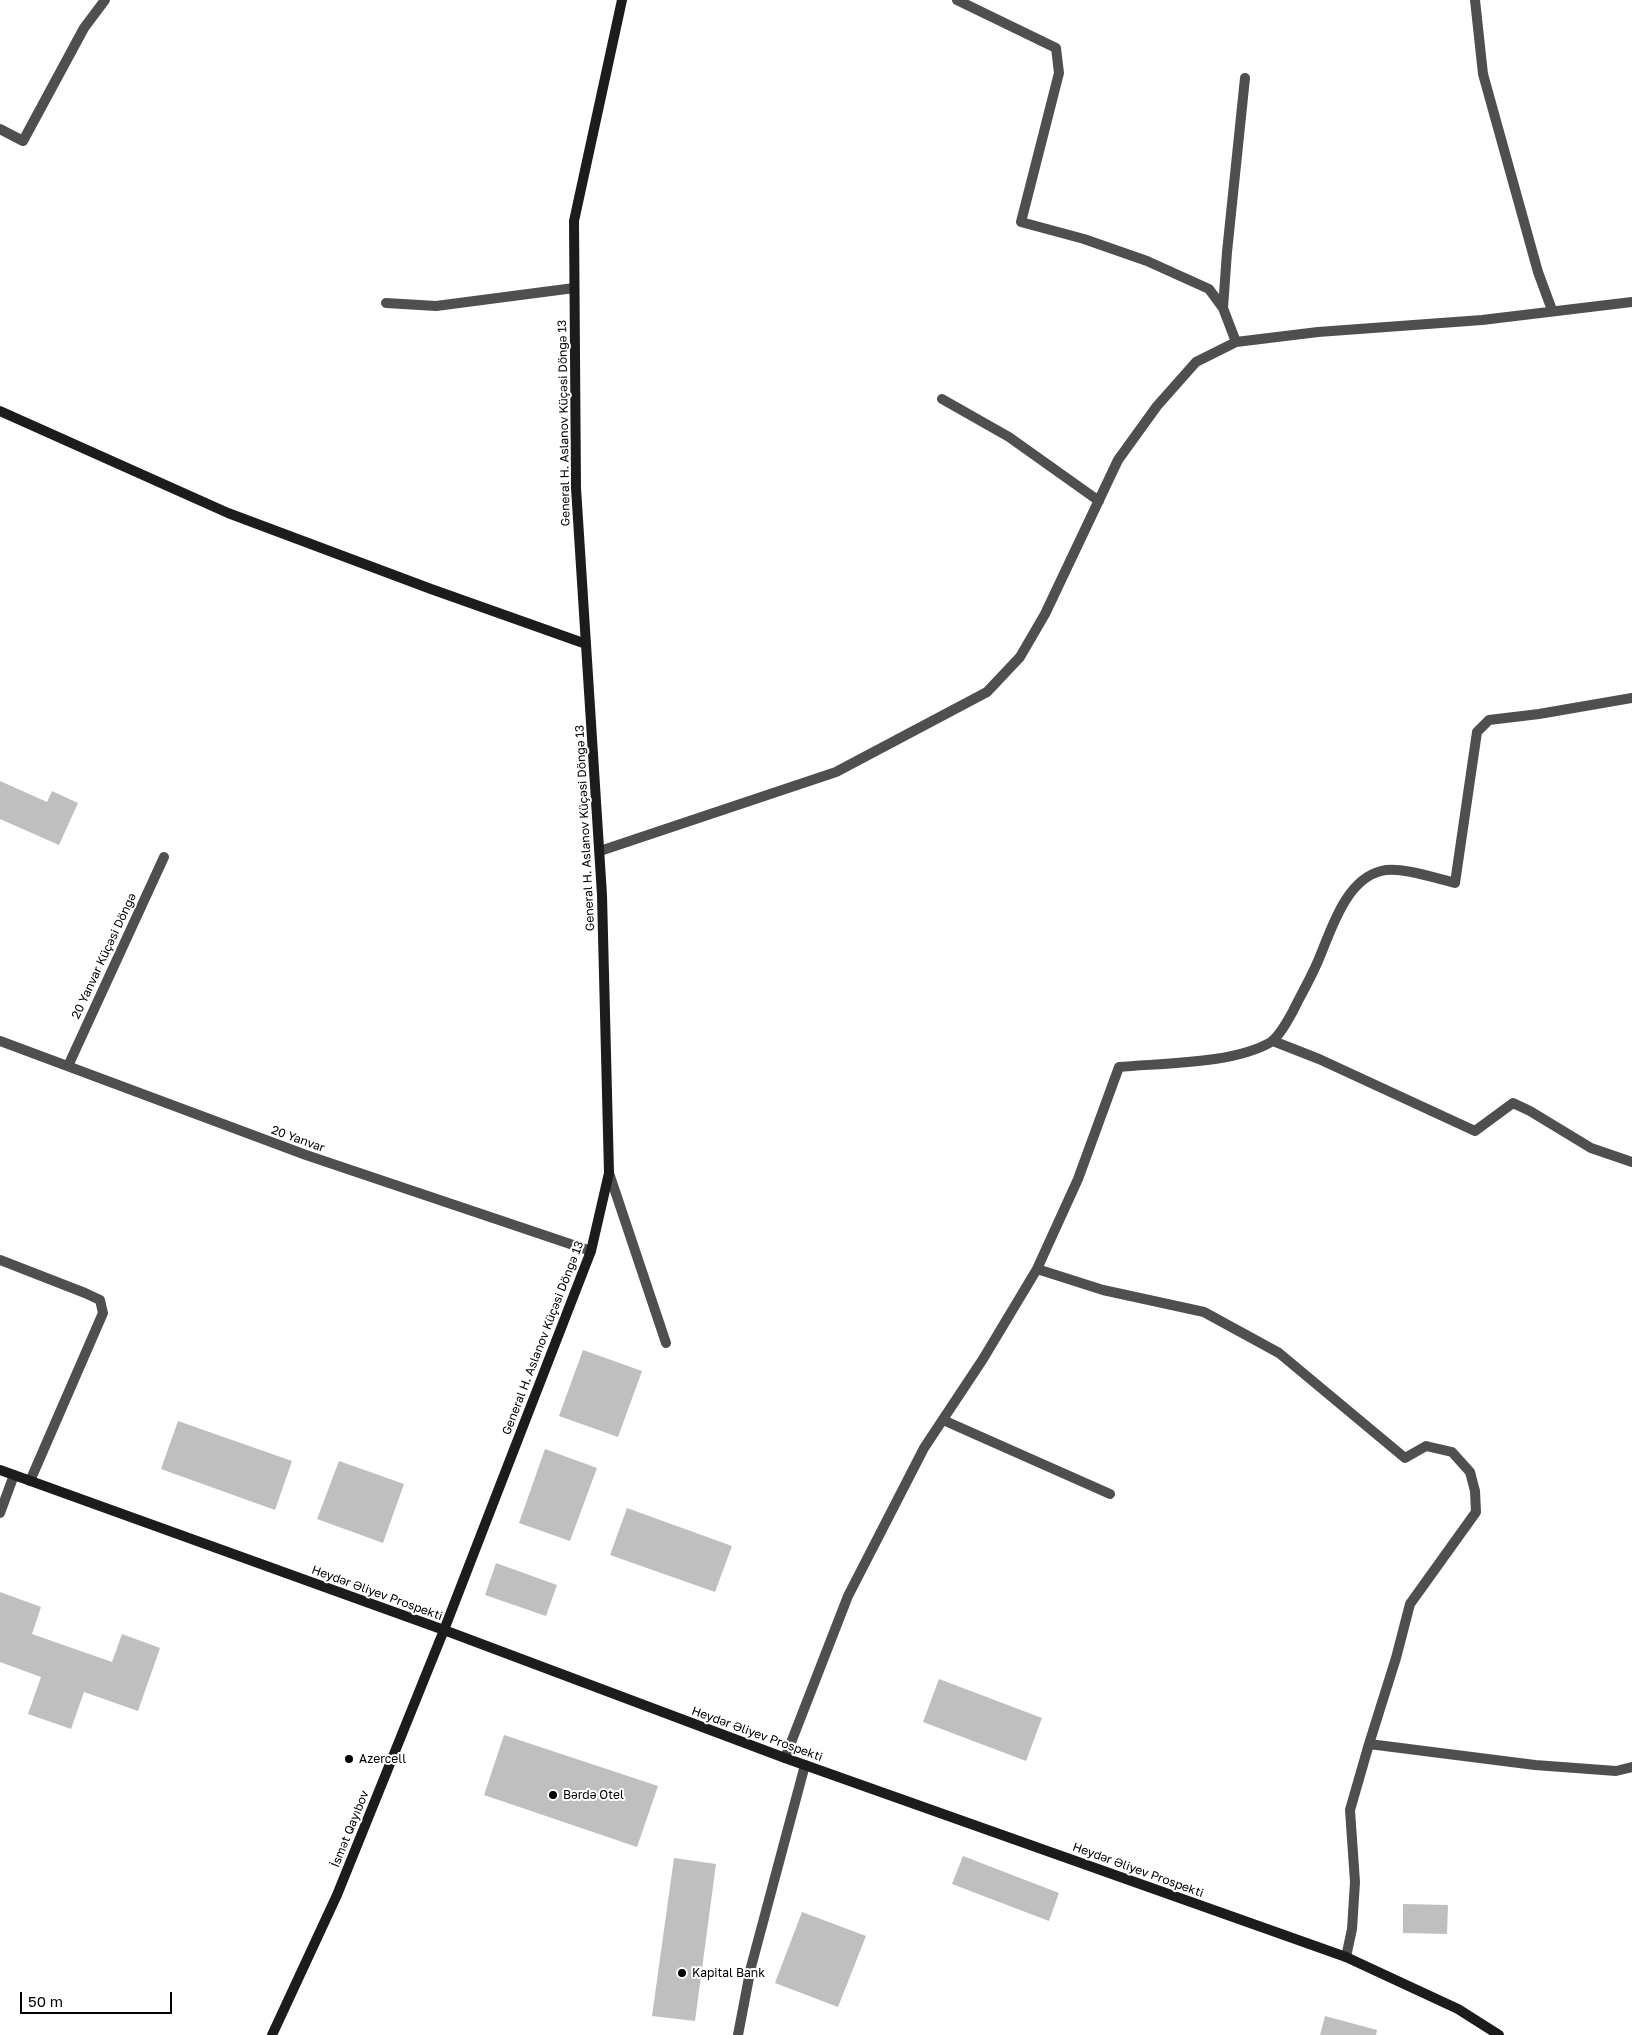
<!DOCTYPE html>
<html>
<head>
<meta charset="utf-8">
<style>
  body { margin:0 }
  #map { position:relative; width:1632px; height:2035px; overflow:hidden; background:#fff; font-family:"Golos Text",sans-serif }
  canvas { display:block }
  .scale { position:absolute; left:20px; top:1992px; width:152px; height:22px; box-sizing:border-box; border:2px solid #000; border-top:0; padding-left:6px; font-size:15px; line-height:18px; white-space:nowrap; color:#000; -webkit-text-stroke:4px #fff; paint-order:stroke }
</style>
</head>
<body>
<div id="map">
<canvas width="1632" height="2035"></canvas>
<div class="scale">50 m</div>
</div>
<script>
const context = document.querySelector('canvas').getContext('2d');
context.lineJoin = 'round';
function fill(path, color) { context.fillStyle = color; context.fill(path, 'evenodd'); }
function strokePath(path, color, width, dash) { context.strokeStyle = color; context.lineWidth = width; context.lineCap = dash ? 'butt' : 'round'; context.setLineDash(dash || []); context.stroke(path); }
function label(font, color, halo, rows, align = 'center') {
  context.font = font + ' "Golos Text",sans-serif'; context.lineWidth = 4; context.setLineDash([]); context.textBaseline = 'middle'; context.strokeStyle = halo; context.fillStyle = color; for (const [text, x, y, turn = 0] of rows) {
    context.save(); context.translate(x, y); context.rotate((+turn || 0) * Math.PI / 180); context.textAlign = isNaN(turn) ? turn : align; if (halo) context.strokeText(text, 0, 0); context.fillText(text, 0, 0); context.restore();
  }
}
fill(new Path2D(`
  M0,781L47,802L52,791L78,803L59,845L0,819Z
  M583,1350L642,1371L618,1437L559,1416Z
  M178,1421L292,1461L275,1510L161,1469Z
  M545,1449L597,1468L570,1541L519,1523Z
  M339,1461L404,1484L383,1543L317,1519Z
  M627,1508L732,1546L715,1592L610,1555Z
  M496,1563L557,1585L546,1616L485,1595Z
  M0,1592L41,1607L32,1634L112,1662L122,1634L160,1648L138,1711L84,1692L71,1729L28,1714L41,1677L0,1662Z
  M939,1679L1042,1718L1026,1761L923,1722Z
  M504,1735L658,1786L637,1847L484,1795Z
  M963,1856L1059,1893L1049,1921L952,1884Z
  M674,1858L716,1864L695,2021L652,2016Z
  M1403,1904L1448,1905L1447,1934L1403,1933Z
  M802,1912L866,1936L838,2007L775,1983Z
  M1325,2016L1377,2030L1376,2035H1320Z`), '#bfbfbf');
strokePath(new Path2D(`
  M957,0L1056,48L1059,73L1021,222L1084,239L1147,261L1209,289L1223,308L1236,342
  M1475,0L1483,74L1538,272L1552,310
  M0,129L23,141L84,28L105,0
  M386,303L436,306L574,288
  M1223,308L1227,252L1245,78
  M942,399L1009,437L1099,501
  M600,851L836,772L987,692L1020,657L1045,614L1118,460L1157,406L1196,362L1236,342L1318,332L1482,320L1632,302
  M0,1041L306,1155L591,1251
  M1273,1041L1319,1059L1475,1131L1513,1103L1530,1111L1591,1148L1632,1162
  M68,1066L164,857
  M609,1173L666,1343
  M0,1260L85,1293L100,1300L103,1313L30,1481
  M1037,1269L1103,1290L1204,1312L1279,1353L1405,1458L1426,1446L1452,1452L1470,1472L1475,1491L1476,1512L1410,1604L1396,1658L1369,1744L1350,1810L1355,1882L1352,1929L1346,1957
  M943,1420L1110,1494
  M0,1513L14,1475
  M1369,1744L1535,1765L1616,1771L1632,1767
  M785,1758L848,1596L924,1448L983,1359L1037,1269L1078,1179L1119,1067C1162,1063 1234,1064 1271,1042C1280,1036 1293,1012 1298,1001C1305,988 1312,975 1318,961C1331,931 1345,880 1381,871C1400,866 1435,878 1455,883L1477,732L1489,720L1539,714L1632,698
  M738,2035L751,1967L805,1765`), '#4f4f4f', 10);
strokePath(new Path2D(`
  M0,411L228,513L431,589L586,644
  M0,1470L444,1630L785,1758L1346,1957L1458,2009L1499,2035
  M272,2035L337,1895L444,1630L591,1251L609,1173L602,895L576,488L574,221L622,0`), '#1c1c1c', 10);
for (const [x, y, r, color] of [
  [349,1759,5,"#000"],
  [553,1795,5,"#000"],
  [682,1973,5,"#000"]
]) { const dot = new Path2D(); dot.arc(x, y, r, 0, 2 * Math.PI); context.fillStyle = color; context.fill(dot); strokePath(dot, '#fff', 2); }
label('12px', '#000', '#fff', [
  ["General H. Aslanov Küçəsi Döngə 13",564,423,-91],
  ["General H. Aslanov Küçəsi Döngə 13",585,828,-93],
  ["20 Yanvar Küçəsi Döngə",104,956,-65],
  ["20 Yanvar",298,1139,20],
  ["General H. Aslanov Küçəsi Döngə 13",543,1338,-69],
  ["Heydər Əliyev Prospekti",377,1593,20],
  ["Heydər Əliyev Prospekti",757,1734,20],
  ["İsmət Qayıbov",350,1829,-68],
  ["Heydər Əliyev Prospekti",1138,1870,20]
]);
label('12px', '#000', '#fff', [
  ["Azercell",359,1759],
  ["Bərdə Otel",563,1795],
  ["Kapital Bank",692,1973]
], 'left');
</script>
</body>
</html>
